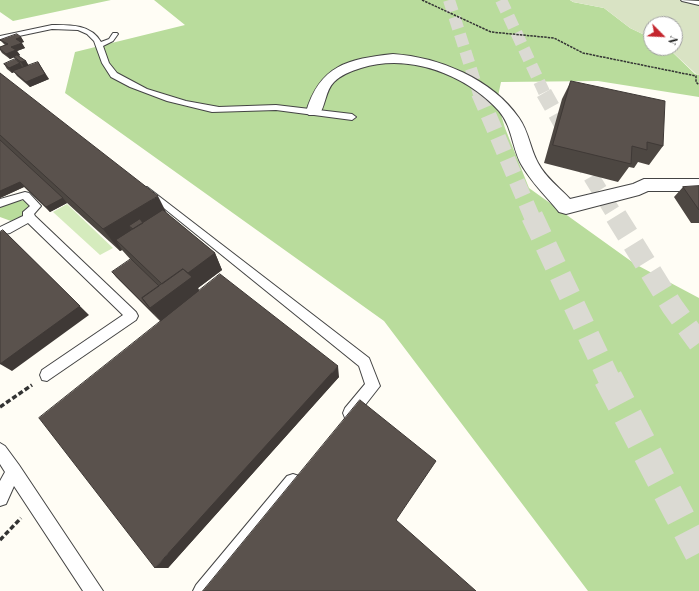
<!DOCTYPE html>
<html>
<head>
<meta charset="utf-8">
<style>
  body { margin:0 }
  #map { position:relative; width:699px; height:591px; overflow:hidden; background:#fffdf5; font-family:"Playfair Display",serif }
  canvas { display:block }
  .north { position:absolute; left:643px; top:16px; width:40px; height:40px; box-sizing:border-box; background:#fff; border:1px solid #a0a0a0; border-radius:50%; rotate:114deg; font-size:11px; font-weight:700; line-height:16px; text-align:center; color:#111 }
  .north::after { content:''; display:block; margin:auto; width:14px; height:18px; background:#c4262e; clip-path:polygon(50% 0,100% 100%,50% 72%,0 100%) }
</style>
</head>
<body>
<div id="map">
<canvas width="699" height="591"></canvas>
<div class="north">N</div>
</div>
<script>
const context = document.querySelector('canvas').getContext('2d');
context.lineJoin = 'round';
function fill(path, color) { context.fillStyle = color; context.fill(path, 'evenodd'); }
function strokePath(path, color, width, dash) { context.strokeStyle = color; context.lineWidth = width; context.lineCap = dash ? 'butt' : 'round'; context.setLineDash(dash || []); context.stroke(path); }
fill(new Path2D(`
  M67,204L113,248L100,255L53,212Z`), '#d5ebbd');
fill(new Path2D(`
  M0,0H111L13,21L0,12Z
  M154,0H570L573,2L604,8L630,28L651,38V48H668L695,74L699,75V97L598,81L501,82L497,101L505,128L529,188L635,264L699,298V591H588L384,321L65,93L75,52L185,25Z
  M26,200L29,206L24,215L11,221L0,217V208L11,202Z`), '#b9dc9c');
fill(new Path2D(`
  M570,0H699V75L696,74L668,48H675V24H651V38L630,28L604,8L573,2Z`), '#d9e3c4');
strokePath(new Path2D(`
  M449,0L479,94
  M501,0L545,94`), '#dbdad3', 12, [12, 6]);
strokePath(new Path2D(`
  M479,93L532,217
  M544,93L592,178L616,217`), '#dbdad3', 16, [16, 8]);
strokePath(new Path2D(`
  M532,216L609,379
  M616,216L672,306L699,343`), '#dbdad3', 22, [22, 11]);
strokePath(new Path2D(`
  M608,378L699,553`), '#dbdad3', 29, [29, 14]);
const service = new Path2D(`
  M681,0L699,1V5L682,1Z
  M52,25C69,25 91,24 101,42L109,39L113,33H117L118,34L113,41L103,46L109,63L117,73L147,89L186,101L219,107L276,105L352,114L356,117L352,120L276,110L212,112L167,101L130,87L111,77L102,63L94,41L87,34L78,30L52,29L0,40V36Z
  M147,187L369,358L380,386L355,418L350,420L345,418L343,413L345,408L365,384L359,366L144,192L142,190L144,188Z
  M25,192L29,193L41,206L34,214L35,216L136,312L138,316L136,320L47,381L42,380L40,375L42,370L123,315L28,223L10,233L0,235V227L23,216V212L30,206L23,199L0,207V199Z
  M0,443L5,446L19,465L103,591H83L14,486L6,504L0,506V481L5,472L0,464Z
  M293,474L299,476L301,482L299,488L214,591H193L196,585L287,476Z`);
const minor = new Path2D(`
  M393,54C439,57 492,79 519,118C529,132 530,149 538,163C545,177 560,188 570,199L633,184L644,179H699V191H648L639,195L566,214L559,212C546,196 531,182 521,164C512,147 512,126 499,111C465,74 409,53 361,68C351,71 341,75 334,82C325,91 326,105 319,115H309L306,112C320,65 348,59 393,54Z`);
strokePath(service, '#444', 2);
strokePath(minor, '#444', 2);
strokePath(new Path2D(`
  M422,0L491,32L554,38L583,53L696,76V82L699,85`), '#333', 1.5, [2.5, 1]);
strokePath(new Path2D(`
  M0,407L32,385
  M0,540L21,518`), '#333', 3.5, [5, 2.5]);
fill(service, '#fff');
fill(minor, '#fff');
fill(new Path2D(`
  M21,37L24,42L21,43L25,48L17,51L20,55L19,56L26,61L28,65L49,79L30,87L17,76L14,72L12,73L7,69L4,64L17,61L14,57L10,59L2,53L0,50V47L5,45L0,40Z
  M0,73L166,213L215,253L222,270L198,288L199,291L339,377L168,568L160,321L116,277L112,272L131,260L122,250L120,251L67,203L50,212L24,187L0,198Z
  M571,81L663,146L649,165L638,162L634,168L629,167L618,182L544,163L562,99Z
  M699,186V223H691L674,197L683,187Z`), '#4d4742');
fill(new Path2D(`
  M21,37L24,42L19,43L16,39Z
  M22,43L25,48L17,51L20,55L10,59L6,54L11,47Z
  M26,61L29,66L24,67L21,62Z
  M38,62L49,79L30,87L26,82Z
  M20,63L23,69L12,73L9,68Z
  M20,182L24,187L0,198V191Z
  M158,196L170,220L136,233L129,226L138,240H116L122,250L120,251L103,229Z
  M63,198L67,203L50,212L46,207Z
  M3,230L89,315L12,371L0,364Z
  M215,253L222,270L198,288L203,298L166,327L150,308L166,288Z
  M338,366L339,377L168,568H155Z`), '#3f3936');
const building = new Path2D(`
  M17,34L21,37L16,39L22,43L11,47L16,50L6,54L0,49V47L8,44L0,40Z
  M17,55L26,61L21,62L14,57Z
  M15,59L20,63L9,68L4,64Z
  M38,62L45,74L26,82L13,71Z
  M0,73L158,196L103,229L0,135Z
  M571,81L665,101L663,146L647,142V150L632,146L631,164L553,145Z
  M0,140L63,198L46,207L20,182L0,191Z
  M699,186V210L683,187Z
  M163,210L215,253L188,273L183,269L162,284L116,240Z
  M140,219L143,223L133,229L129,226Z
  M3,230L80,306L0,364V232Z
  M131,259L159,286L142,298L154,314L112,272Z
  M183,269L192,277L150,308L142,298Z
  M220,274L338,366L155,568L39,418Z
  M360,400L436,461L396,520L476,591H203Z`);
fill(building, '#5a524d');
strokePath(building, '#3f3936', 1);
</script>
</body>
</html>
